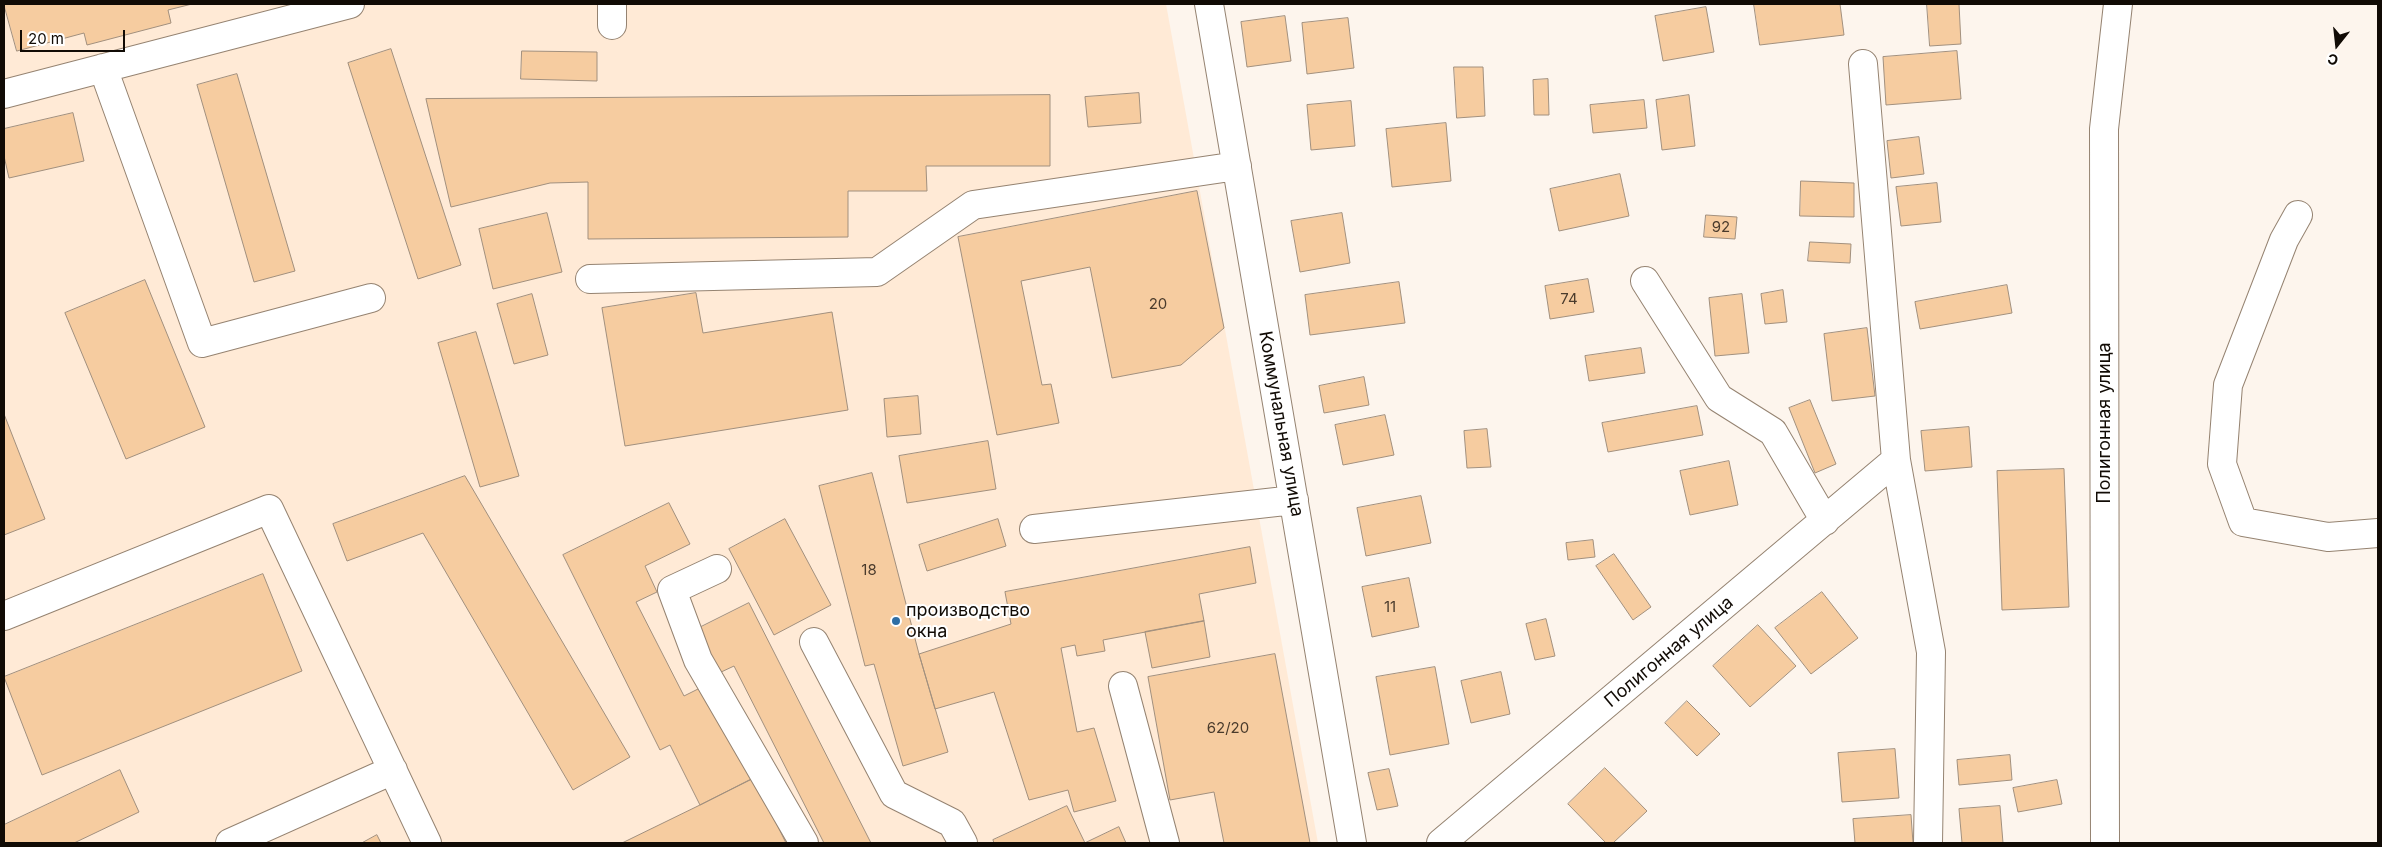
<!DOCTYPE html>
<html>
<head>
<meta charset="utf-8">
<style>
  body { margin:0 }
  #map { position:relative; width:2382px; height:847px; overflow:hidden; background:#fdf5ed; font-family:Inter,sans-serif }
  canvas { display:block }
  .frame { position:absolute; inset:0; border:5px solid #110b05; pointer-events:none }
  .north { position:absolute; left:2312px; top:20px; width:50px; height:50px; -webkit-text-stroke:4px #fff; paint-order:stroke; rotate:196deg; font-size:14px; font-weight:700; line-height:20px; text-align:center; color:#110b05 }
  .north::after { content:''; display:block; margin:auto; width:18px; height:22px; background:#110b05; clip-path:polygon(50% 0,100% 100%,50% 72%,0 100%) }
  .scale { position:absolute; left:20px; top:30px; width:105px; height:22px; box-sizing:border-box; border:2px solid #110b05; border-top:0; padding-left:6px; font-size:15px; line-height:18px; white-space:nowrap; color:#110b05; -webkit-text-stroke:4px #fff; paint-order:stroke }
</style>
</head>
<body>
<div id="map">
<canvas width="2382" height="847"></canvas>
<div class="frame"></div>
<div class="north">С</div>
<div class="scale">20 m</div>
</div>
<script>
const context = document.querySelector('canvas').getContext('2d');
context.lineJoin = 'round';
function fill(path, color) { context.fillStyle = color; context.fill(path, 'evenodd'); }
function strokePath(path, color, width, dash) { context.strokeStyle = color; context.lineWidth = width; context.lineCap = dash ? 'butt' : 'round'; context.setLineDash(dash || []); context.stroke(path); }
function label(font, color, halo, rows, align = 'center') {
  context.font = font + ' Inter,sans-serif'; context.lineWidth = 4; context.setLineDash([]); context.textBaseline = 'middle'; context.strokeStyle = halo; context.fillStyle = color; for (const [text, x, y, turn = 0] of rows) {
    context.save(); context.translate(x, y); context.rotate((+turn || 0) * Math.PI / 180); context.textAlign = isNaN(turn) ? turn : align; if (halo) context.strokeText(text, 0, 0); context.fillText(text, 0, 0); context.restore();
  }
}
fill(new Path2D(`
  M4,4H1166L1318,843H4Z`), '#ffead6');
const building = new Path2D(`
  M4,4H192L168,10L171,23L87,45L84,33L17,51Z
  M1754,4H1840L1844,35L1760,45Z
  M1927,4H1959L1961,44L1930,46Z
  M1706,7L1714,52L1663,61L1655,16Z
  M1285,16L1291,61L1247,67L1241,22Z
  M1348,18L1354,68L1307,74L1302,23Z
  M391,49L461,265L418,279L348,63Z
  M522,51L597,52V81L521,79Z
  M1957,51L1961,99L1886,105L1883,57Z
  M1454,67H1483L1485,116L1457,118Z
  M237,74L295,271L254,282L197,85Z
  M1548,79L1549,115H1534L1533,80Z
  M1139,93L1141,123L1088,127L1085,97Z
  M1050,95V166H926L927,191H848V237L588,239V182L550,183L451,207L426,99Z
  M1689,95L1695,146L1662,150L1656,100Z
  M1644,100L1647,128L1593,133L1590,105Z
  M1351,101L1355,146L1311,150L1307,105Z
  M73,113L84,161L9,178L4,156V129Z
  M1446,123L1451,181L1392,187L1386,129Z
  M1919,137L1924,174L1891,178L1887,141Z
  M1620,174L1629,216L1559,231L1550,189Z
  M1801,181L1854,183V217L1800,216Z
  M1937,183L1941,222L1901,226L1896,187Z
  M1197,191L1224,328L1181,365L1112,378L1090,267L1021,281L1042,385L1051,384L1059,423L997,435L958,237Z
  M547,213L562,272L493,289L479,229Z
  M1342,213L1350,263L1300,272L1291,221Z
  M1706,215L1737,217L1735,239L1704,237Z
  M1810,242L1851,244L1850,263L1808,261Z
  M1588,279L1594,312L1550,319L1545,286Z
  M145,280L205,427L126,459L65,313Z
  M1399,282L1405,323L1310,335L1305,295Z
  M2007,285L2012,313L1920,329L1915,302Z
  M1783,290L1787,322L1765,324L1761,294Z
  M696,293L703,333L832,312L848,410L625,446L602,308Z
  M532,294L548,355L514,364L497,304Z
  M1742,294L1749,353L1715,356L1709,298Z
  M1867,328L1875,396L1832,401L1824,334Z
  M476,332L519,476L480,487L438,343Z
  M1641,348L1645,373L1589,381L1585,356Z
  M1364,377L1369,405L1324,413L1319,386Z
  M918,396L921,434L887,437L884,399Z
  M1810,400L1836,464L1815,473L1789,408Z
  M1697,406L1703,435L1608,452L1602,423Z
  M4,414L45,519L4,535Z
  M1385,415L1394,455L1343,465L1335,425Z
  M1969,427L1972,467L1925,471L1921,431Z
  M1487,429L1491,467L1467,468L1464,431Z
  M988,441L996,489L907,503L899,456Z
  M1729,461L1738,505L1690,515L1680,471Z
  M2064,469L2069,607L2002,610L1997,471Z
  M872,473L919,654L948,752L903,766L874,664L865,666L819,486Z
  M465,476L630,757L573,790L423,533L347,561L333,524Z
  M1421,496L1431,543L1366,556L1357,508Z
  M669,503L690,544L645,566L657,592L636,602L684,696L708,684L754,778L700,805L670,745L660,750L563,555Z
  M785,519L831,605L774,635L729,549Z
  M998,519L1006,546L927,571L919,545Z
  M1593,540L1595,557L1568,560L1566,543Z
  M1250,547L1256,583L1199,594L1204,621L1103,640L1105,651L1077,656L1075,645L1061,648L1077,732L1094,728L1116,801L1074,812L1068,790L1029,800L994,692L935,709L919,654L1011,624L1005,592Z
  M1614,554L1651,607L1633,620L1596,566Z
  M263,574L302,671L42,775L4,677Z
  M1409,578L1419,627L1372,637L1362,587Z
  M1822,592L1858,638L1811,674L1775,628Z
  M749,603L871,843H824L734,666L719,673L697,629Z
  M1546,619L1555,656L1535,660L1526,624Z
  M1204,621L1210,657L1152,668L1145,632Z
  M1758,625L1796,666L1750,707L1713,666Z
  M1275,654L1310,843H1224L1214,792L1170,800L1148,677Z
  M1435,667L1449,744L1390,755L1376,677Z
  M1501,672L1510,714L1471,723L1461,681Z
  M1687,701L1720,734L1697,756L1665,723Z
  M1895,749L1899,798L1842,802L1838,753Z
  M2010,755L2012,780L1959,785L1957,760Z
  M1605,768L1647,811L1613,843H1606L1568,804Z
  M1389,769L1398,806L1377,810L1368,773Z
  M120,770L139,812L74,843H4V825Z
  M754,778L786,843H622L700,805Z
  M2057,780L2062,804L2018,812L2013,788Z
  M1067,806L1085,843H994L993,840Z
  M2000,806L2003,843H1962L1959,809Z
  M1911,815L1913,843H1855L1853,819Z
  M1119,827L1126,843H1085Z
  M377,835L381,843H362Z`);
fill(building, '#f6cca0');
strokePath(building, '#a2907e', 1);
const minor = new Path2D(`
  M612,4V25
  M1209,4L1352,843
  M1863,64L1896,460L1931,652L1928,843
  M103,68L202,343L371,298
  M4,94L350,4
  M2298,215L2284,240L2228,385L2222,464L2243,522L2328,537L2378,533
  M590,279L877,272L973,205L1237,166
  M1645,281L1719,398L1773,432L1825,521
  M1034,529L1294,500
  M717,569L672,590L698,660L804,843
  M4,616L269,509L427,843
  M814,642L894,794L952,823L963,843
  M1123,686L1165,843
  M230,843L393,770
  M1441,843L1896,460
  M2105,843L2104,129L2118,4`);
strokePath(minor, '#958371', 30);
strokePath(minor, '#fff', 28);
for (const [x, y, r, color] of [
  [896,621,5,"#2f6ea5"]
]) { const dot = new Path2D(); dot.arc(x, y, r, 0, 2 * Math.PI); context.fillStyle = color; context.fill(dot); strokePath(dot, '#fff', 2); }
label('15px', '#4a3b2c', null, [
  ["92",1721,227],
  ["74",1569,299],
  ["20",1158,304],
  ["18",869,570],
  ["11",1390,607],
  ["62/20",1228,728]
]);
label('18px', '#110b05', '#fff', [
  ["Полигонная улица",2105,423,-90],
  ["Коммунальная улица",1281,424,80],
  ["Полигонная улица",1669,652,-40]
]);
label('18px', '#110b05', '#fff', [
  ["производство",906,611],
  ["окна",906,632]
], 'left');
</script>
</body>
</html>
